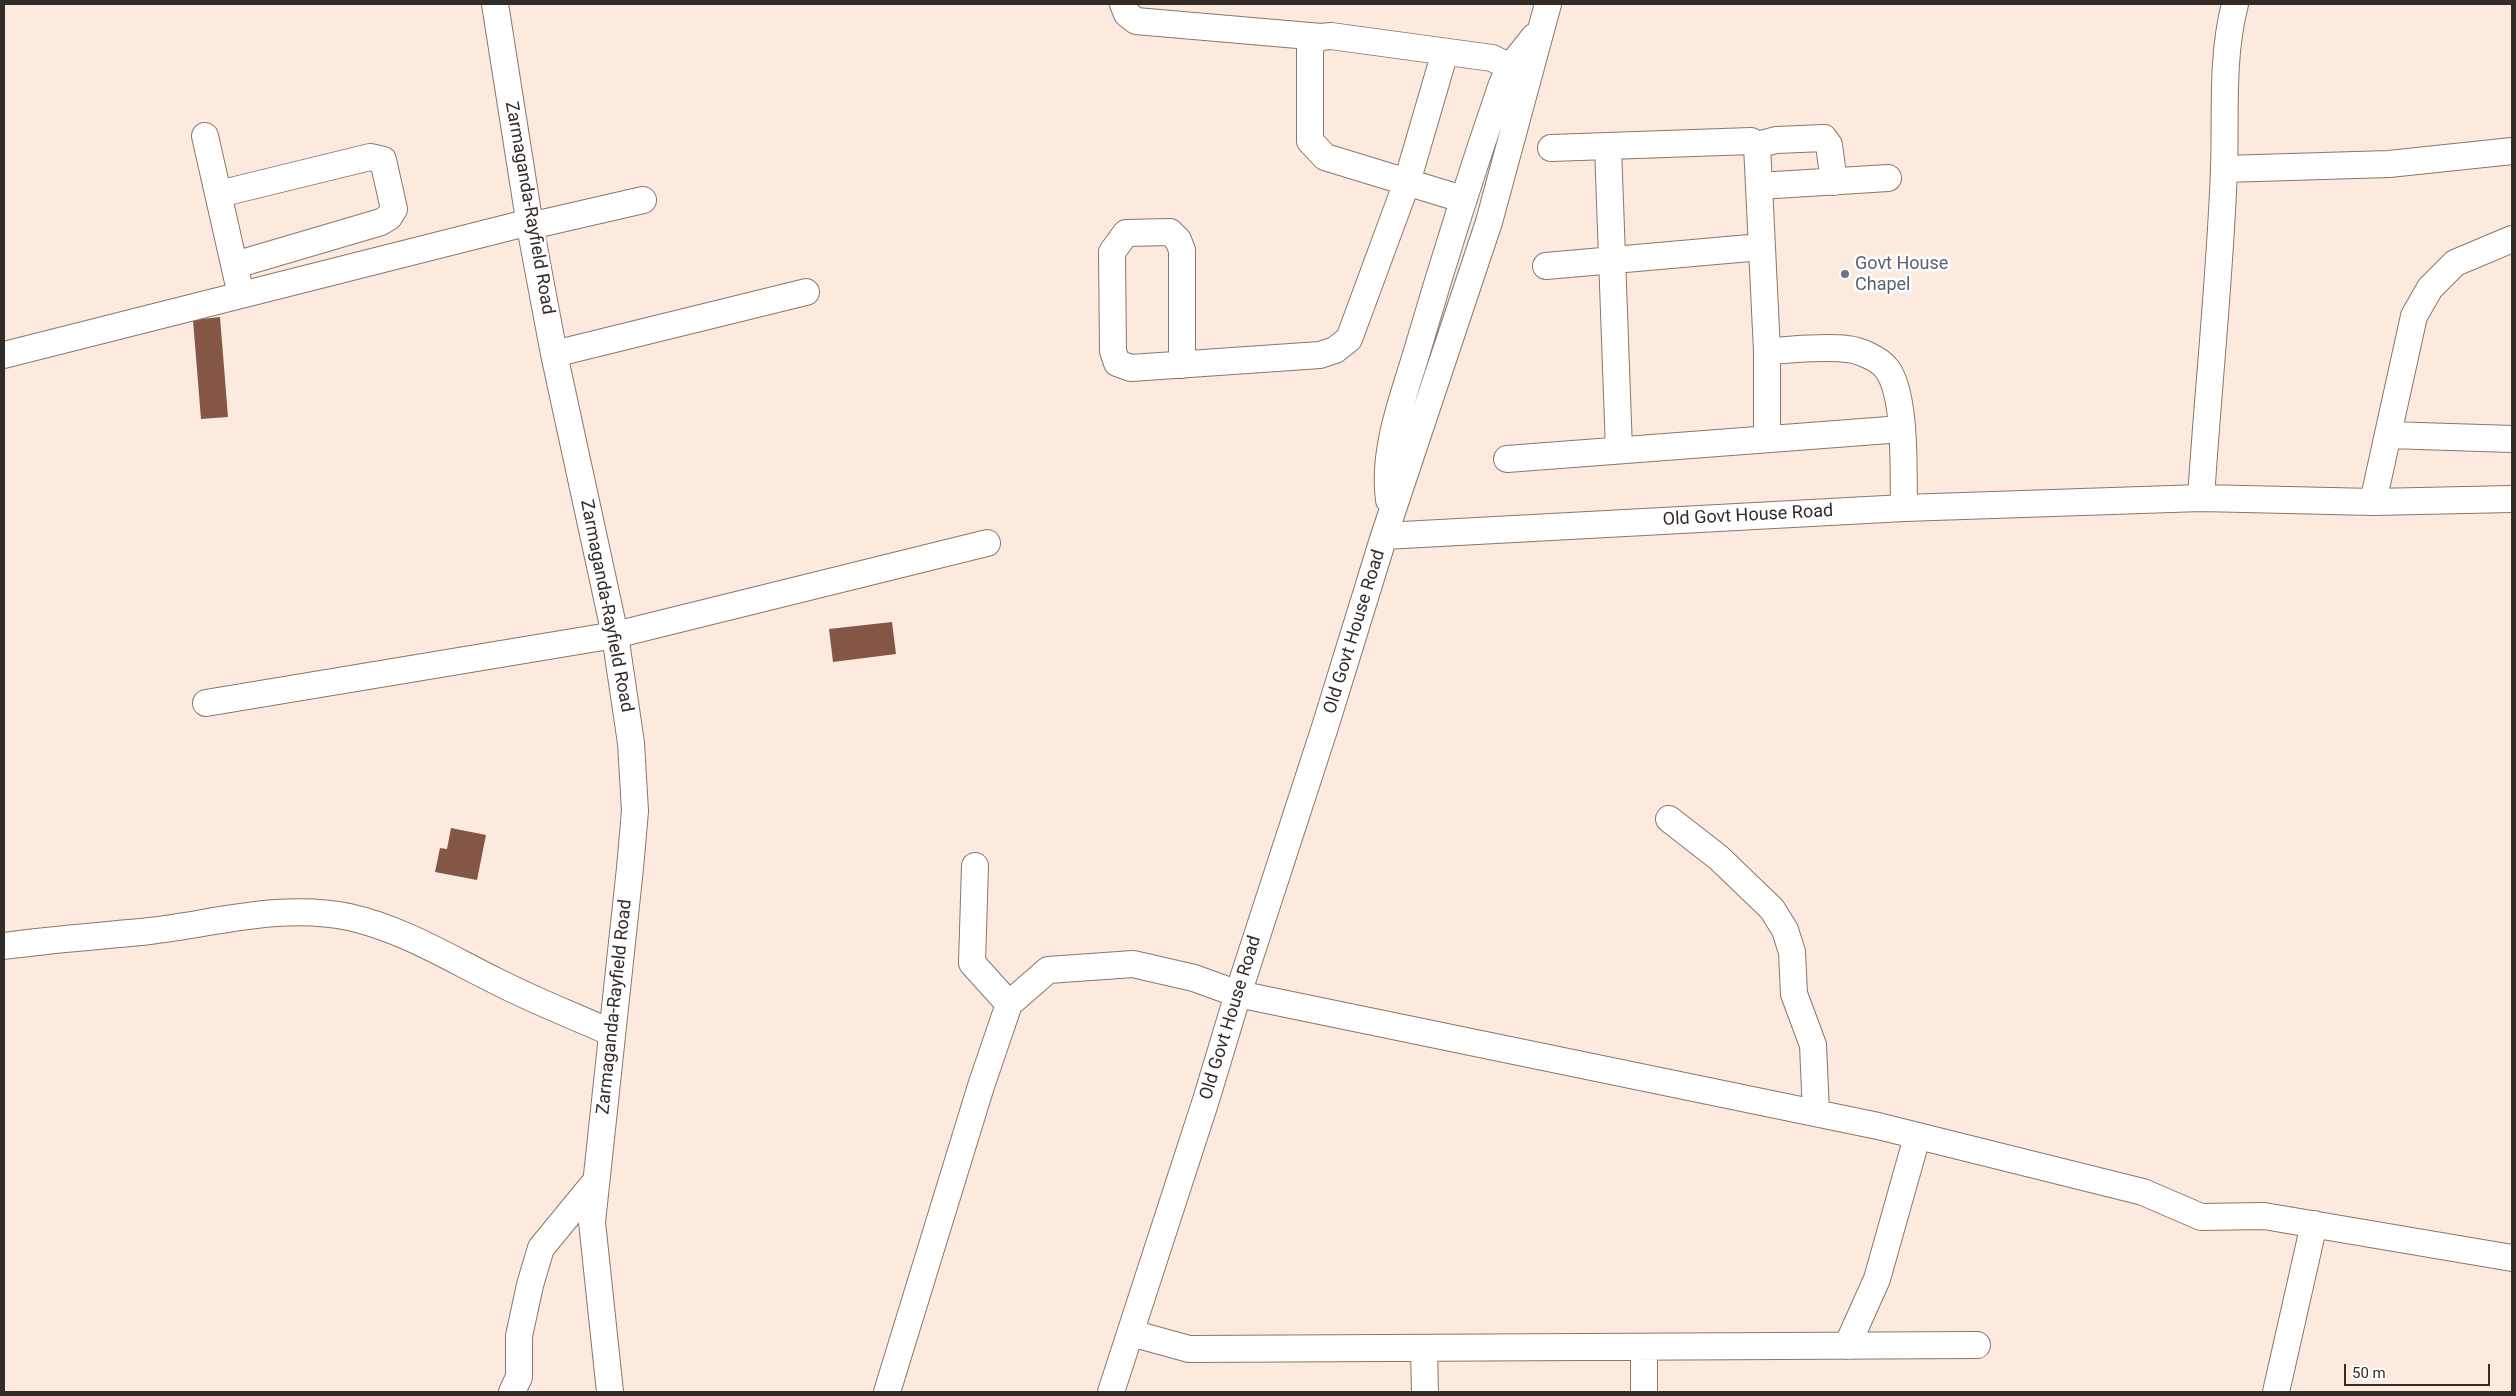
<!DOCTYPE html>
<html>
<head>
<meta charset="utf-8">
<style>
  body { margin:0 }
  #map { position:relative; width:2516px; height:1396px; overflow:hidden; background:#fceadf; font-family:Roboto,sans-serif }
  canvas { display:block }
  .frame { position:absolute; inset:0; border:5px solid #332b26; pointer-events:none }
  .scale { position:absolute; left:2344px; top:1364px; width:146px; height:22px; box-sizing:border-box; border:2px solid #332b26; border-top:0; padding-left:6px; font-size:15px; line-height:18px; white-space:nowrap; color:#332b26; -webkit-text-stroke:4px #fff; paint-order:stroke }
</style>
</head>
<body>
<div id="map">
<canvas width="2516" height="1396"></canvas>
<div class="frame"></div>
<div class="scale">50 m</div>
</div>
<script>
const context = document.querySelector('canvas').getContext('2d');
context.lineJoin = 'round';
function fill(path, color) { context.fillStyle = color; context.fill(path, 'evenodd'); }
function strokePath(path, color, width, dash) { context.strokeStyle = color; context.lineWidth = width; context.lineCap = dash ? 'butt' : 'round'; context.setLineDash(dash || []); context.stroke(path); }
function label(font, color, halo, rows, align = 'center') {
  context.font = font + ' Roboto,sans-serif'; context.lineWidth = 5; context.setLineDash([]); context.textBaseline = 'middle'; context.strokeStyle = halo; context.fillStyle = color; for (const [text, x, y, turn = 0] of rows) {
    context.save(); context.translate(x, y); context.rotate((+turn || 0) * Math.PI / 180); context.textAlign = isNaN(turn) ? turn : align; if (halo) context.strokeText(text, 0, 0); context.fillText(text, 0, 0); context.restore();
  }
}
fill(new Path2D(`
  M220,317L228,417L201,419L193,320Z
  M892,622L896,654L833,662L829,629Z
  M451,828L486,835L477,880L435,872L440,848L447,849Z`), '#835645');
const minor = new Path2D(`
  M495,4L530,226L554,354L615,635L631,743L635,811L630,868L592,1222L610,1392
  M1123,4L1127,14L1136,21L1321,37
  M205,136L238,282
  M1757,145L1776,140L1824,138L1829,145L1834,182
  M1608,147L1619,450
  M1551,148L1751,141L1757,145L1767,351V438
  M2224,169L2389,164L2512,151
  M1759,186L1888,178
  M219,194L370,157L383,160L394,209L389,217L381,222L235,265
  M1462,199L1325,157L1310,141V43L1321,37L1331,36L1492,58L1510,67
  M530,226L643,200
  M1546,266L1761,247
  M1767,351C1793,350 1821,346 1847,349C1859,350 1880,359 1887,369C1907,396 1903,474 1904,508
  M554,354L806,292
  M4,355L530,222
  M1182,365V250L1178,240L1170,232L1126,233L1112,252L1113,351L1117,363L1131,368L1320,355L1335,350L1349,339L1407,182L1445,52
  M2389,435L2512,439
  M1507,459L1902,429
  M2201,498C2208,388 2220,279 2224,169C2226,114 2221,58 2235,4
  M1389,500C1382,449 1404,396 1418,348C1444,259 1472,171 1502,84L1510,67L1534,37
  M2373,502L2414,316L2430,288L2455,263L2512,239
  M1384,536L1489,222L1548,4
  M206,703L615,635L987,543
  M1669,819L1719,858L1772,909L1785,930L1792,952L1794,994L1813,1045L1816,1112
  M975,866L972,963L1009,1004
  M4,946C53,939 102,936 150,931C217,923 282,903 349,917C403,929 449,958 498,982C535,1001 574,1016 612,1033
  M1131,1333L1189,1349L1977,1345
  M1847,1346L1877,1279L1917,1137
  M1644,1347V1392
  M1424,1348L1425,1392
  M512,1392L519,1377V1336L530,1285L541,1248L596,1181
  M887,1392L981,1086L1009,1004L1048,970L1133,964L1194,978L1238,994L1878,1126L2143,1192L2201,1217L2264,1216L2512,1258
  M1111,1392L1206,1100L1238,994L1325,727L1384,536L1904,508L2201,498L2373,502L2512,499
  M2276,1392L2314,1224`);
strokePath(minor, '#8a776b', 28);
strokePath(minor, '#fff', 26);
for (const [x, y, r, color] of [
  [1845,274,5,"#6b7280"]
]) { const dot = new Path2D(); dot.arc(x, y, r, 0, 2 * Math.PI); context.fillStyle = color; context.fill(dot); strokePath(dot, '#fff', 2); }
label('18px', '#332b26', '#fff', [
  ["Zarmaganda-Rayfield Road",529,208,80],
  ["Old Govt House Road",1748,516,-3],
  ["Zarmaganda-Rayfield Road",606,606,79],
  ["Old Govt House Road",1355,632,-73],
  ["Zarmaganda-Rayfield Road",615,1007,-84],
  ["Old Govt House Road",1231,1018,-73]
]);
label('18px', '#5b616d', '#fff', [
  ["Govt House",1855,264],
  ["Chapel",1855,285]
], 'left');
</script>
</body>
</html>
